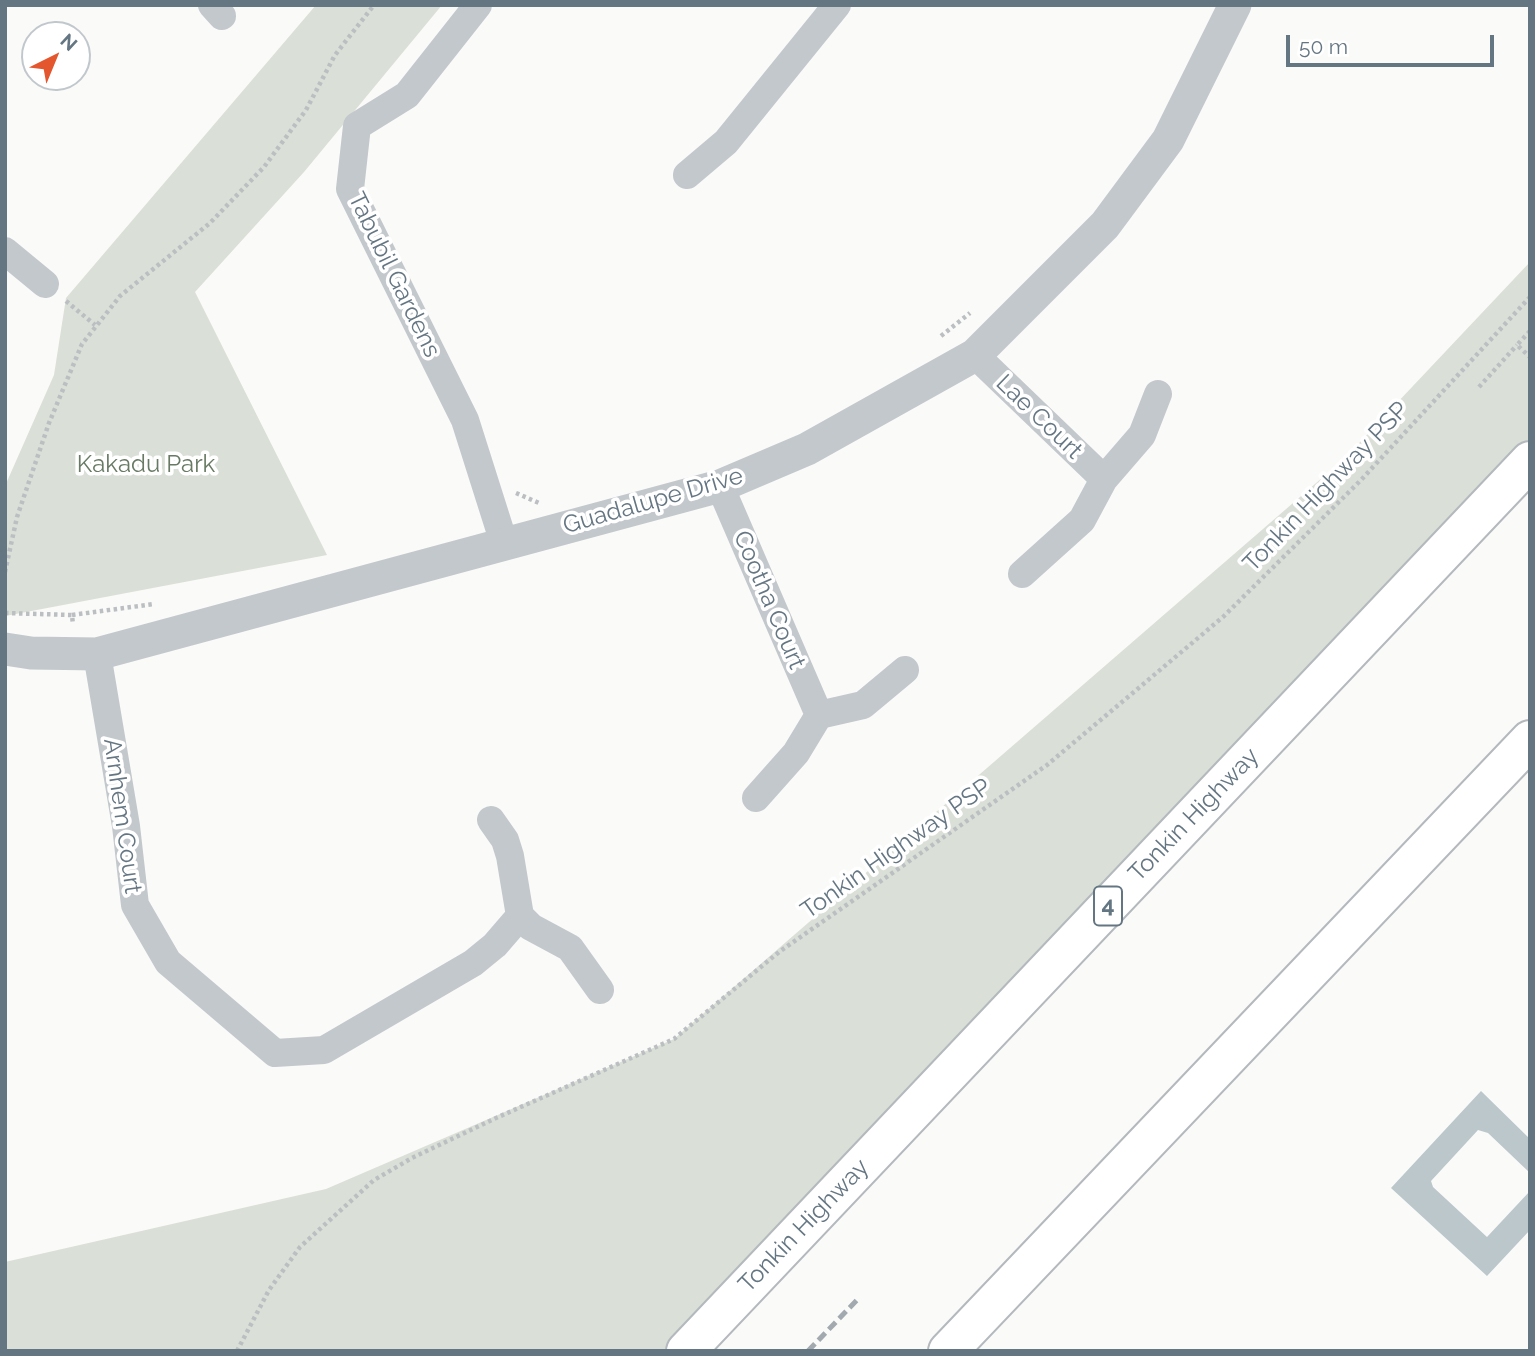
<!DOCTYPE html>
<html>
<head>
<meta charset="utf-8">
<style>
  body { margin:0 }
  #map { position:relative; width:1535px; height:1356px; overflow:hidden; background:#fafaf8; font-family:Raleway,sans-serif }
  canvas { display:block }
  .frame { position:absolute; inset:0; border:7px solid #657683; pointer-events:none }
  .north { position:absolute; left:21px; top:21px; width:70px; height:70px; box-sizing:border-box; background:#fff; border:2px solid #c1c8cd; border-radius:50%; rotate:43deg; font-size:19px; font-weight:700; line-height:28px; text-align:center; color:#657683 }
  .north::after { content:''; display:block; margin:auto; width:24px; height:32px; background:#e4572e; clip-path:polygon(50% 0,100% 100%,50% 72%,0 100%) }
  .scale { position:absolute; left:1286px; top:35px; width:208px; height:32px; box-sizing:border-box; border:4px solid #657683; border-top:0; padding-left:9px; font-size:21px; line-height:24px; white-space:nowrap; color:#657683; -webkit-text-stroke:5px #fff; paint-order:stroke }
</style>
</head>
<body>
<div id="map">
<canvas width="1535" height="1356"></canvas>
<div class="frame"></div>
<div class="north">N</div>
<div class="scale">50 m</div>
</div>
<script>
const context = document.querySelector('canvas').getContext('2d');
context.lineJoin = 'round';
function fill(path, color) { context.fillStyle = color; context.fill(path, 'evenodd'); }
function strokePath(path, color, width, dash) { context.strokeStyle = color; context.lineWidth = width; context.lineCap = dash ? 'butt' : 'round'; context.setLineDash(dash || []); context.stroke(path); }
function label(font, color, halo, rows, align = 'center') {
  context.font = font + ' Raleway,sans-serif'; context.lineWidth = 7; context.setLineDash([]); context.textBaseline = 'middle'; context.strokeStyle = halo; context.fillStyle = color; for (const [text, x, y, turn = 0] of rows) {
    context.save(); context.translate(x, y); context.rotate((+turn || 0) * Math.PI / 180); context.textAlign = isNaN(turn) ? turn : align; if (halo) context.strokeText(text, 0, 0); context.fillText(text, 0, 0); context.restore();
  }
}
fill(new Path2D(`
  M316,5H442L304,172L195,292L327,555L5,616V486L54,375L66,298Z
  M1530,262V438L676,1351H5V1262L326,1189L674,1039L1345,458Z`), '#dadfd7');
fill(new Path2D(`
  M1481,1091L1530,1139V1173L1488,1133L1478,1130L1431,1181L1433,1187L1487,1237L1530,1191V1230L1487,1276L1391,1188Z`), '#bbc7cb');
const motorway = new Path2D(`
  M686,1351L1530,461
  M948,1351L1530,740`);
strokePath(motorway, '#b4b9bd', 42);
strokePath(new Path2D(`
  M66,301L95,325
  M1530,331L1517,345L1530,357
  M941,336L970,313
  M1479,387L1517,345
  M516,493L539,503
  M5,572L17,517L49,423L82,344L120,296L210,223L264,167L306,110L335,55L374,5
  M5,613L72,615L73,625
  M72,615L154,604
  M237,1351L269,1290L300,1247L374,1180L412,1158L496,1118L674,1039L779,952L1047,765L1223,617L1361,480L1530,297`), '#bbbfc2', 4.5, [3.5, 3.5]);
strokePath(new Path2D(`
  M212,5L222,16
  M478,5L407,95L357,126L350,189L465,420L504,543
  M687,175L726,142L837,5
  M5,251L45,284
  M975,355L1104,479
  M720,486L819,715
  M1022,574L1082,520L1104,479L1142,435L1158,394
  M97,654L126,826L135,905L168,962L275,1053L324,1050L473,963L495,945L520,916
  M756,798L796,753L819,715L863,705L905,670
  M491,820L505,840L510,856L520,916L531,927L570,948L600,990`), '#c3c8cc', 28);
strokePath(new Path2D(`
  M5,649L31,653L97,654L720,486L807,449L975,355L1105,225L1168,140L1235,5`), '#c3c8cc', 33);
strokePath(motorway, '#fff', 38);
strokePath(new Path2D(`
  M808,1351L857,1300`), '#a2aab0', 5, [10, 5]);
for (const [x, y, w] of [
  [1108,906,28]
]) { const box = new Path2D(); box.roundRect(x - w / 2, y - 19.5, w, 39, 5); context.fillStyle = '#fff'; context.fill(box); strokePath(box, '#657683', 2); }
label('bold 23px', '#657683', null, [
  ["4",1108,906]
]);
label('24px', '#657683', '#fff', [
  ["Tabubil Gardens",394,275,64],
  ["Lae Court",1039,417,44],
  ["Tonkin Highway PSP",1326,487,-46],
  ["Guadalupe Drive",653,501,-16],
  ["Cootha Court",769,600,67],
  ["Tonkin Highway",1194,815,-46],
  ["Arnhem Court",122,816,82],
  ["Tonkin Highway PSP",896,849,-35],
  ["Tonkin Highway",804,1226,-46]
]);
label('24px', '#687a64', '#fff', [
  ["Kakadu Park",146,465]
]);
</script>
</body>
</html>
